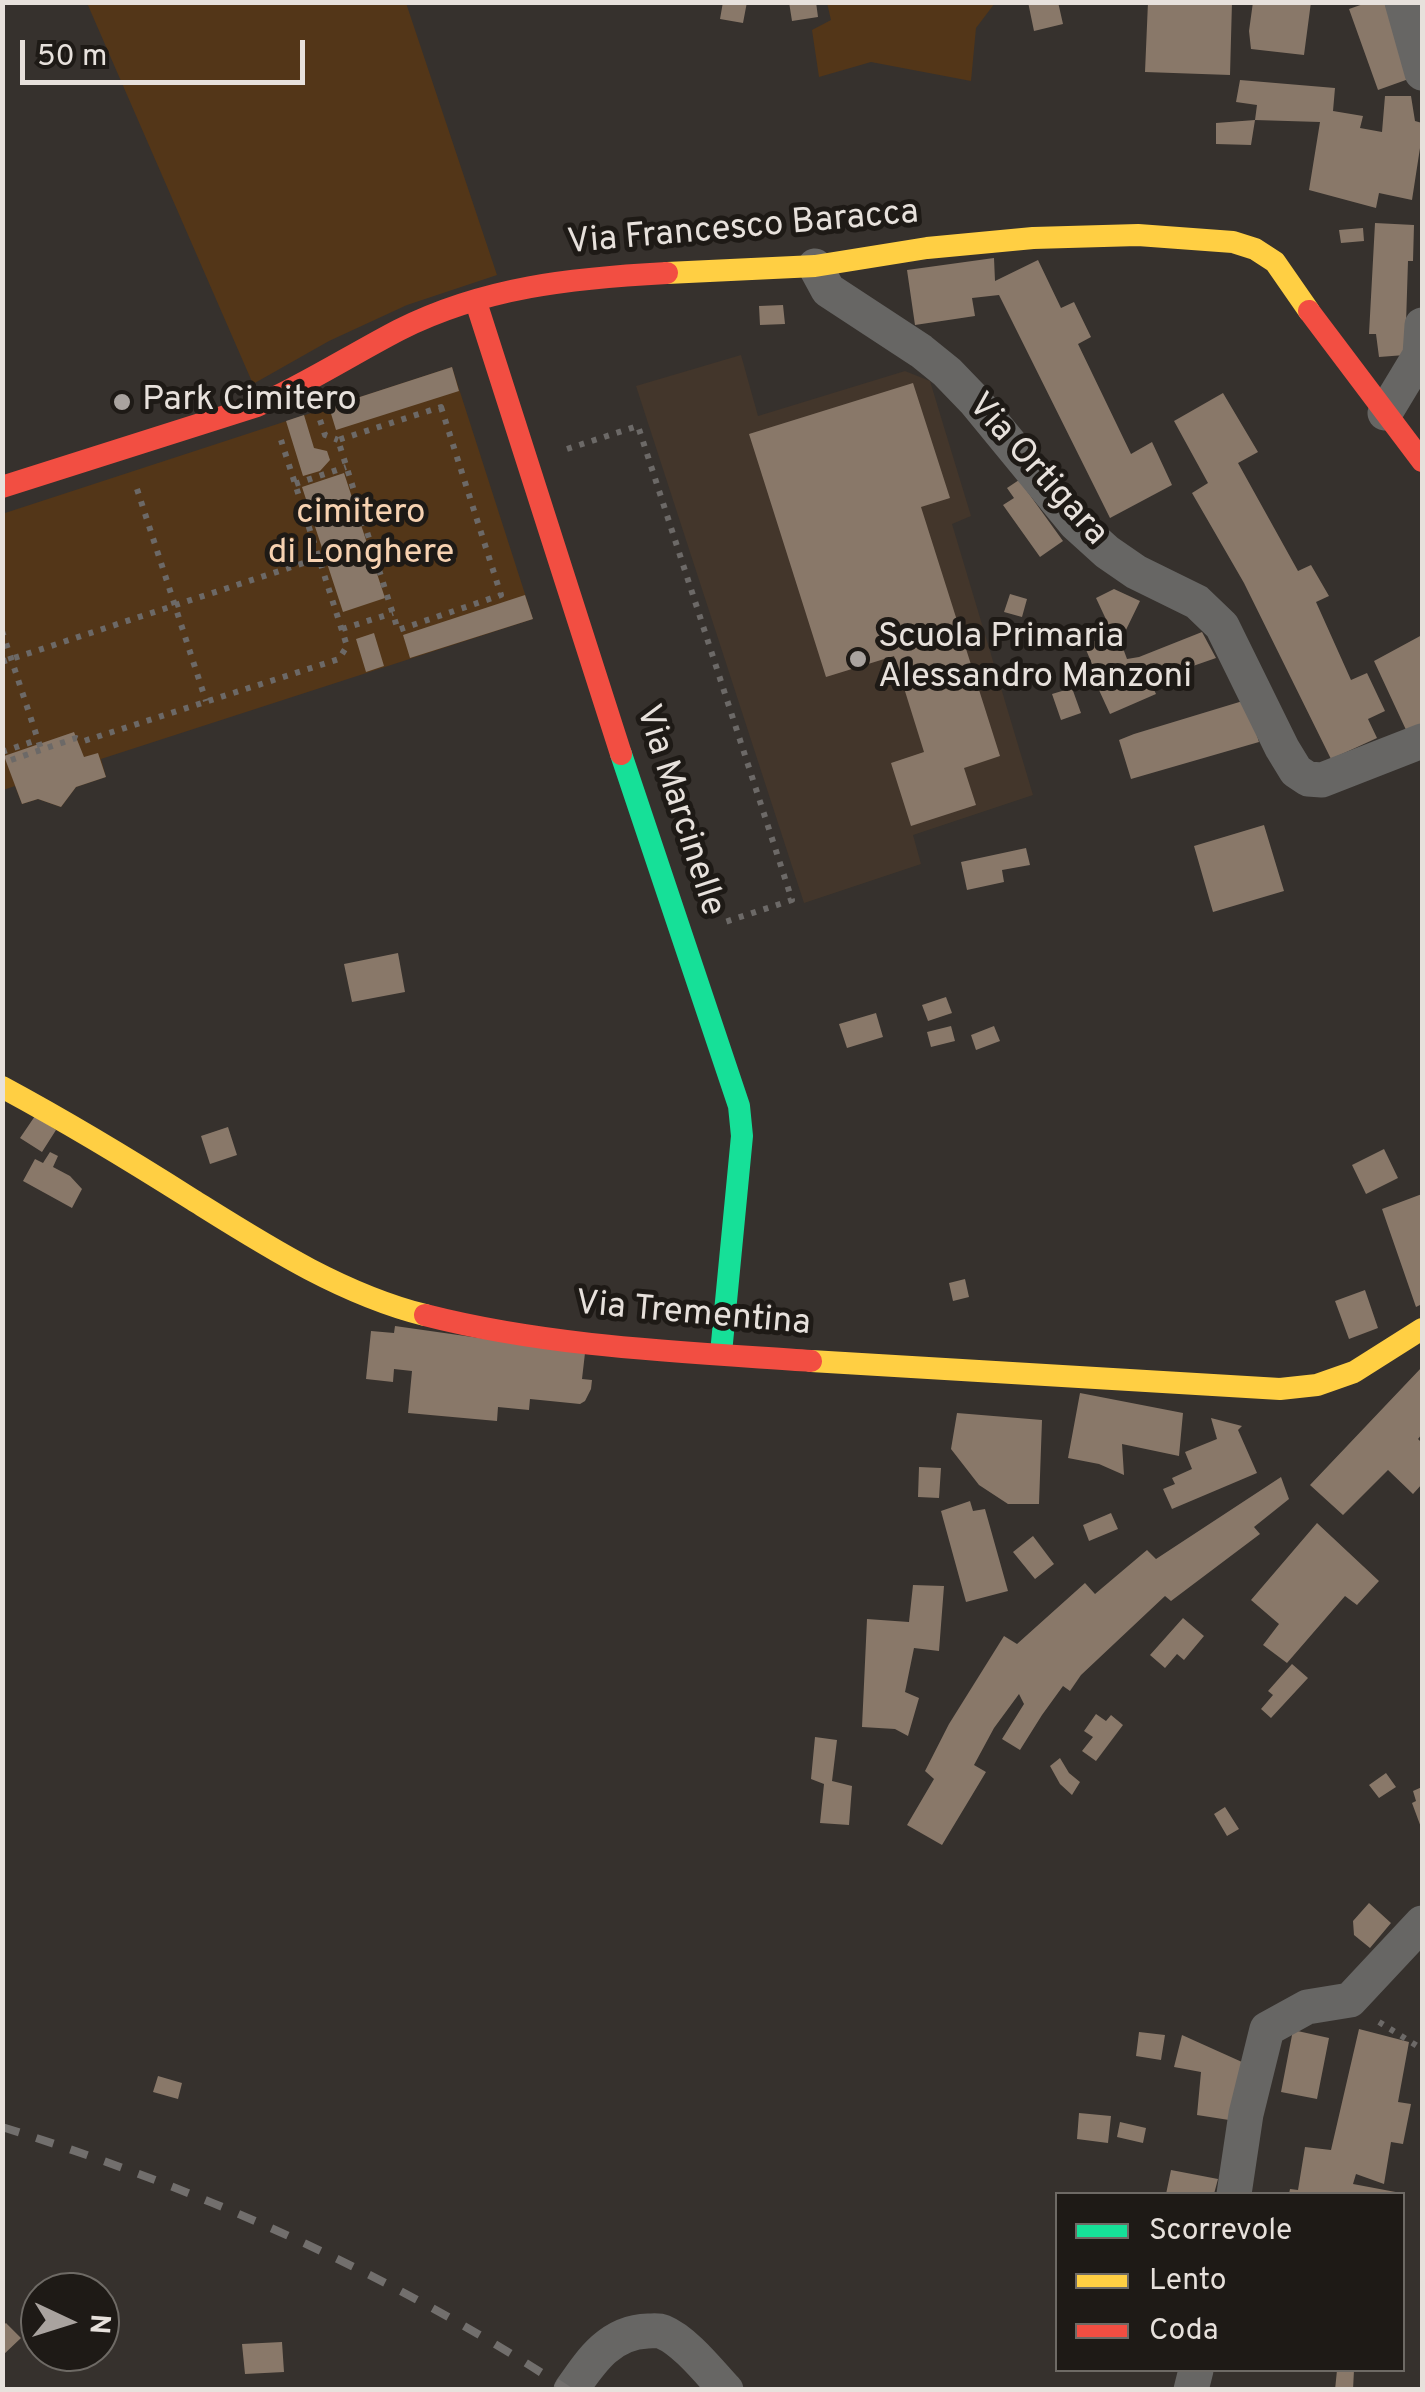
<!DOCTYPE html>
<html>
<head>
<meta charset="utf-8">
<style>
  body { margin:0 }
  #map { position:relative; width:1425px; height:2392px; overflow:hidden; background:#36312d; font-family:Overpass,sans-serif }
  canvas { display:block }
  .frame { position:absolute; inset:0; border:5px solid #e7e1dc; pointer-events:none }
  .legend { position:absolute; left:1055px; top:2192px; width:350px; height:180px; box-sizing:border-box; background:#1e1a16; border:2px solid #6e6a65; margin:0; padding:12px 18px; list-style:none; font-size:30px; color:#e7e1dc }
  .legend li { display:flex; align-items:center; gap:20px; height:50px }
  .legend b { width:50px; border:2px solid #6e6a65 }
  .north { position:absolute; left:20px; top:2272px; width:100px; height:100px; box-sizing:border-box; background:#1e1a16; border:2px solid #6e6a65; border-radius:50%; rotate:94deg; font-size:28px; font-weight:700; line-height:40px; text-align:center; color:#e7e1dc }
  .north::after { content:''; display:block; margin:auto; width:35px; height:45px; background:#a9a39f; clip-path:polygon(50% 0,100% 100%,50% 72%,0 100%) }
  .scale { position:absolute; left:20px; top:40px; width:285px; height:45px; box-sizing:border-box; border:5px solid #e7e1dc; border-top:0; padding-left:12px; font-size:30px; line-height:35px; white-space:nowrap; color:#e7e1dc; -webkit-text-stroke:8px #1e1a16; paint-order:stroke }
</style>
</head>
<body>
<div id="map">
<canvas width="1425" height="2392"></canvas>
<div class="frame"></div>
<ul class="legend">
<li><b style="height:12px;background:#16e098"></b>Scorrevole</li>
<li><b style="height:12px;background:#ffcf43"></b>Lento</li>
<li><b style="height:12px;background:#f24e42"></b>Coda</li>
</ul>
<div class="north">N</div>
<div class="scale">50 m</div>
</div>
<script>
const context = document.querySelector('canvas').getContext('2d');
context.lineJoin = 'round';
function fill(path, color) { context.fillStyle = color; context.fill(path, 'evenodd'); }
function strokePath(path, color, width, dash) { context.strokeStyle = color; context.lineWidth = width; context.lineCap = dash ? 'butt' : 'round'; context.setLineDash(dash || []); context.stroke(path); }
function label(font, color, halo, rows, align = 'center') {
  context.font = font + ' Overpass,sans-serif'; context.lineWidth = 10; context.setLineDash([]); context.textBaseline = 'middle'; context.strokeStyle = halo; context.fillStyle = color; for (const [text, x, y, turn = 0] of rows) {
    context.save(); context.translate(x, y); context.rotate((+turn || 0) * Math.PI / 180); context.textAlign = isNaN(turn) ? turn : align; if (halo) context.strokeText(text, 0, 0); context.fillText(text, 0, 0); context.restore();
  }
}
fill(new Path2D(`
  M741,355L758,416L905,371L930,381L971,516L952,524L1033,795L913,835L921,864L804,903L636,386Z`), '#43362b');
fill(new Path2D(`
  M87,3H406L497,275L407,305L329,341L253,384Z
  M827,3V2L995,3L976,28L971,81L871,62L819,77L812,30L831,20Z
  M452,367L533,619L101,759L106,777L76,787L61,807L38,799L22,804L15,786L3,790L2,514Z`), '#533618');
fill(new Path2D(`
  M723,2H747L743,23L720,19Z
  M789,2H816L818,17L792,21Z
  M1028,2H1058L1063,24L1034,31Z
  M1148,2H1232L1230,75L1145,72Z
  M1253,2H1311L1304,55L1251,49L1249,31Z
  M1369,2H1392L1417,76L1378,90L1349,9Z
  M1240,80L1335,88L1333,111L1363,116L1360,128L1382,132L1385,96H1411L1415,121L1422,123V135L1412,200L1379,193L1376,208L1309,190L1320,122L1255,120L1257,105L1236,102Z
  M1255,120L1251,145L1216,144V123Z
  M1375,223L1414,225L1413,261H1408L1405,355L1379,357L1376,334H1369Z
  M1363,228L1364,241L1341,243L1339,230Z
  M994,258L995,281L1038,260L1061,308L1074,302L1091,337L1078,344L1131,454L1152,442L1172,485L1110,518L999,295L972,298L975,316L915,325L907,270Z
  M783,305L785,324L760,325L759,306Z
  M452,367L459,391L336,430L329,407Z
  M913,383L950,498L921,507L1000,756L964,768L976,805L911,826L891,763L924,752L894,656L826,677L749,434Z
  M1223,393L1258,452L1238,463L1298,571L1311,565L1329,596L1316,602L1351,680L1367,673L1385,711L1368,719L1377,738L1331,759L1244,583L1192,493L1208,483L1174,421Z
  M304,415L314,448L327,451L330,460L320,471L303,476L286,421Z
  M344,473L385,598L343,612L302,487Z
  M1019,480L1063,541L1040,557L1003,505L1014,498L1007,488Z
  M1114,589L1140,601L1124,634L1117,632L1127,659L1139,657L1202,632L1216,658L1150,681L1156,694L1110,714L1093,677L1095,671L1084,645L1117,632L1111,630L1096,598Z
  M1010,594L1027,599L1022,617L1004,612Z
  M525,595L533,619L410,658L403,635Z
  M374,633L384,666L366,672L356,639Z
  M1422,635V724L1407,732L1374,661Z
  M1072,688L1081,713L1061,720L1052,694Z
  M1246,700L1259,742L1131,779L1119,740L1134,734Z
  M74,732L84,757L98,753L106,777L76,787L61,807L38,799L22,804L4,756Z
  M1264,825L1284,891L1213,912L1194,846Z
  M1026,848L1030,865L1002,870L1004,882L967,890L961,862Z
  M398,953L405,992L352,1002L344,964Z
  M946,997L952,1013L928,1021L922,1005Z
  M876,1013L883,1037L847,1048L839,1024Z
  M951,1026L955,1041L931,1047L927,1032Z
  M994,1026L1000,1041L976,1050L971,1035Z
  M35,1116L56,1130L42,1152L20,1138Z
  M228,1127L237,1155L210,1164L201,1136Z
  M1384,1149L1398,1178L1366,1194L1352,1165Z
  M50,1152L58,1156L53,1167L70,1176L82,1189L72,1208L23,1181L35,1159L43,1163Z
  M1422,1194V1304L1416,1307L1382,1209Z
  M965,1279L969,1297L953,1301L949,1283Z
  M1365,1290L1378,1328L1349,1339L1335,1301Z
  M395,1326L585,1353L582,1379L592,1380L591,1389L585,1401L580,1404L530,1399L529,1410L498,1407L497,1421L408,1413L412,1371L394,1369L393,1382L366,1379L371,1331L394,1333Z
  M1422,1367V1434L1418,1439L1422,1443V1484L1413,1494L1388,1470L1343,1515L1310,1485Z
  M1080,1393L1183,1413L1179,1456L1122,1444L1124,1475L1099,1464L1068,1458Z
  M957,1413L1042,1420L1039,1504H1008L979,1485L951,1449Z
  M1211,1418L1242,1426L1238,1430L1257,1473L1172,1509L1163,1489L1175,1484L1172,1478L1192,1469L1185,1452L1217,1439Z
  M919,1467L941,1468L939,1498L918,1497Z
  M1281,1477L1289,1499L1254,1527L1260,1534L1171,1601L1165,1596L1081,1675L1070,1691L1063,1686L1042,1715L1020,1750L1002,1739L1024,1704L1019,1694L994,1728L974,1765L986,1772L942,1845L907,1825L934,1779L925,1771L949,1724L1004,1636L1017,1644L1085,1583L1095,1594L1147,1550L1156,1559Z
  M970,1501L973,1511L985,1509L1008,1591L966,1602L941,1511Z
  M1111,1513L1118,1529L1089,1541L1083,1525Z
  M1317,1523L1379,1581L1357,1605L1345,1596L1287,1663L1263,1645L1279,1624L1251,1600Z
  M1033,1536L1054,1564L1035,1579L1013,1552Z
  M913,1585L944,1586L939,1651L914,1648L905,1692L919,1698L908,1736L895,1729L862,1727L867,1619L909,1622Z
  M1183,1618L1204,1636L1184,1660L1177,1654L1165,1668L1150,1655Z
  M1292,1664L1308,1678L1271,1718L1261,1709L1273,1695L1268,1691Z
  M1096,1714L1106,1721L1111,1715L1123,1725L1096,1761L1082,1751L1093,1737L1084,1731Z
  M815,1737L837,1740L832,1781L852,1786L849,1825L820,1823L824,1784L811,1779Z
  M1060,1758L1069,1773L1080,1782L1072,1795L1060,1784L1050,1766Z
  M1386,1773L1396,1787L1379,1798L1369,1785Z
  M1422,1787V1830L1412,1803L1416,1801L1413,1791Z
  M1225,1807L1239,1829L1227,1836L1214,1814Z
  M1369,1903L1391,1923L1370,1948L1354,1935L1353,1921Z
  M1359,2029L1409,2042L1398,2102L1411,2104L1403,2144L1391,2142L1384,2184L1356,2174L1353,2184L1401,2193V2194H1289L1290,2189L1298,2190L1305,2147L1331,2150Z
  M1293,2030L1329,2038L1317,2099L1281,2092Z
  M1139,2032L1165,2035L1161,2060L1136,2056Z
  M1182,2035L1242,2062L1229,2120L1197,2115L1201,2072L1174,2067Z
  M158,2076L182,2083L178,2099L153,2092Z
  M1079,2113L1111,2116L1108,2143L1077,2139Z
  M1120,2122L1146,2128L1143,2143L1117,2137Z
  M1171,2170L1218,2179L1214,2194H1166Z
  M6,2323L21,2338L2,2356V2326Z
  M282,2342L284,2372L245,2374L242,2344Z
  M1337,2370H1354L1353,2390H1335Z`), '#897869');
strokePath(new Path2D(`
  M441,407L501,595L398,630L338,440Z
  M320,420L325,435L338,440
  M567,449L638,426L792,900L722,923
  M295,484L346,467
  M137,489L206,701
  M342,629L393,613
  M2,631L41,749
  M2,662L319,558
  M2,752L37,740
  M11,760L76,738L84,741L339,659L347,646L281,440
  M1379,2022L1422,2049`), '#6c6967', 6, [5, 8]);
strokePath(new Path2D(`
  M1402,2L1422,73
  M815,266L828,290L921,351L947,372L974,400L1075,523L1107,552L1136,572L1197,602L1222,626L1282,748L1296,771L1308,779L1322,780L1422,741
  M1385,413L1420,355L1422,325
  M1234,2194L1246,2114L1267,2029L1307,2007L1350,2000L1422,1923
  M571,2390C591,2361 610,2332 648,2331C653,2331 658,2330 663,2332C685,2341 710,2373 726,2390
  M1191,2390L1196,2370`), '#676664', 35);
strokePath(new Path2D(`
  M621,754L739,1106L742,1136L721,1353`), '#16e098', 22);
strokePath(new Path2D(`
  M667,273L815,266L927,248L1033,238L1138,235L1233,242L1255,249L1275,262L1309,311
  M2,1087C67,1122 130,1160 193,1200C265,1245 341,1294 425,1315
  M811,1361L1280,1389L1317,1385L1354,1372L1422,1329`), '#ffcf43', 22);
strokePath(new Path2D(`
  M476,302L621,754
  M1309,311L1422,461
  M2,487L257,406C306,384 351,355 399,330C484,287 573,278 667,273
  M425,1315C550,1347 682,1352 811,1361`), '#f24e42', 22);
strokePath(new Path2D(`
  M2,2127C201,2189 394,2275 568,2390`), '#726f6d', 8, [18, 18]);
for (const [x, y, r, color] of [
  [122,402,10,"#a9a39f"],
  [858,659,10,"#a9a39f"]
]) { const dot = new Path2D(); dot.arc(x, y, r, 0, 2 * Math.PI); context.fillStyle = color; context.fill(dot); strokePath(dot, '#1e1a16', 4); }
label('35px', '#e7e1dc', '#1e1a16', [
  ["Via Francesco Baracca",743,230,-5],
  ["Via Ortigara",1036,471,48],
  ["Via Marcinelle",678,811,72],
  ["Via Trementina",693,1316,5]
]);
label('35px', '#e7e1dc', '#1e1a16', [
  ["Park Cimitero",142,402],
  ["Scuola Primaria",878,639],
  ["Alessandro Manzoni",878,679]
], 'left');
label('35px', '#f7d2b1', '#1e1a16', [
  ["cimitero",361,515],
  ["di Longhere",361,555]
]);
</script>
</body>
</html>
